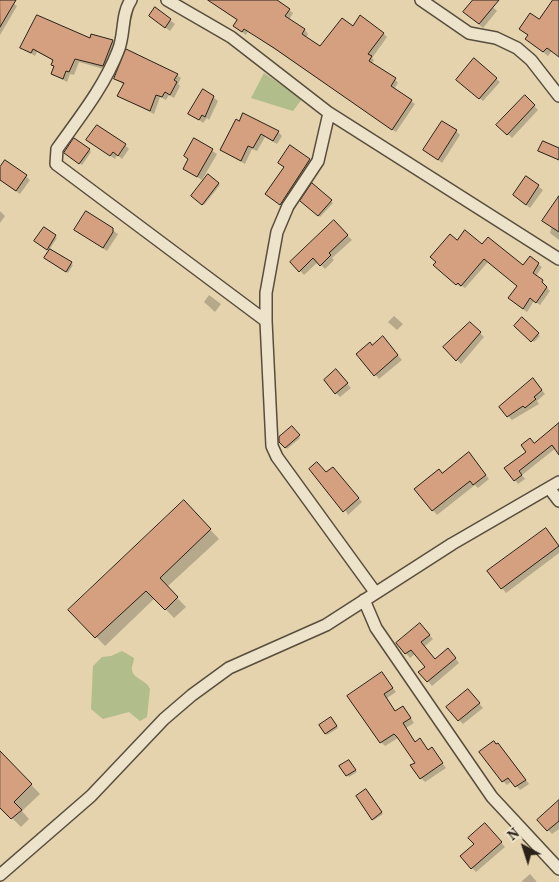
<!DOCTYPE html>
<html>
<head>
<meta charset="utf-8">
<style>
  body { margin:0 }
  #map { position:relative; width:559px; height:882px; overflow:hidden; background:#e4d3ad; font-family:Vollkorn,serif }
  canvas { display:block }
  .north { position:absolute; left:499px; top:822px; width:50px; height:50px; -webkit-text-stroke:4px #ede2ca; paint-order:stroke; rotate:320deg; font-size:14px; font-weight:700; line-height:20px; text-align:center; color:#292218 }
  .north::after { content:''; display:block; margin:auto; width:18px; height:22px; background:#292218; clip-path:polygon(50% 0,100% 100%,50% 72%,0 100%) }
</style>
</head>
<body>
<div id="map">
<canvas width="559" height="882"></canvas>
<div class="north">N</div>
</div>
<script>
const context = document.querySelector('canvas').getContext('2d');
context.lineJoin = 'round';
function fill(path, color) { context.fillStyle = color; context.fill(path, 'evenodd'); }
function strokePath(path, color, width, dash) { context.strokeStyle = color; context.lineWidth = width; context.lineCap = dash ? 'butt' : 'round'; context.setLineDash(dash || []); context.stroke(path); }
fill(new Path2D(`
  M264,73L302,99L293,111L251,98Z
  M122,651L134,658C134,662 131,667 132,670C133,679 147,680 150,689L147,717L140,721L129,712L103,719L91,709L93,666L102,657L111,656Z`), '#b1bd8b');
fill(new Path2D(`
  M0,0H8L17,6L0,35Z
  M209,0H275L293,13L289,20L305,30L308,34L306,38L321,48L353,28L383,33L387,37L372,58L374,60L372,64L395,79L398,83L394,89L415,104L396,132L248,31L246,35L238,29V20Z
  M475,0H485L497,11L483,28L469,16Z
  M155,9L175,24L170,31L155,20Z
  M520,29L554,48L548,56L531,43L527,39L529,36Z
  M92,36L113,41L117,45L107,70L79,62L74,75L70,74L67,82L52,74L55,67L54,61L37,52L35,56L22,48L91,40Z
  M474,60L500,82L483,101L461,83Z
  M177,75L181,78L178,84L180,86L174,98L169,95L166,100L160,97L154,114L119,96L124,85L116,79Z
  M525,96L538,110L512,138L498,125Z
  M213,97L218,101L209,120L207,118L203,123L190,113Z
  M236,120L278,132L282,136L277,144L265,137L257,151L252,149L245,164L221,150Z
  M456,131L460,135L442,163L425,150Z
  M194,139L217,154L202,180L184,169L189,160Z
  M88,140L125,145L129,149L122,159L117,155L115,159Z
  M291,147L314,164L285,208L267,194L285,168L279,163Z
  M89,150L91,152L82,165L68,155Z
  M0,169L26,176L30,180L20,194L0,180Z
  M208,176L220,185L204,205L194,198Z
  M527,178L543,190L530,208L514,195Z
  M312,185L333,203L320,217L302,201Z
  M559,200V240L550,233Z
  M0,211L5,216L0,223Z
  M86,213L118,234L107,251L75,230Z
  M334,222L352,240L332,258L334,260L325,269L318,262L304,275L292,262Z
  M44,229L57,238L49,250L73,265L68,273L47,260L50,251L37,242Z
  M457,241L482,246L524,267L530,258L542,267L536,276L550,291L540,305L534,301L527,312L513,302L519,286L488,262L465,288L462,286L460,287L439,269Z
  M209,295L221,304L215,312L204,302Z
  M394,316L403,324L397,330L388,322Z
  M522,319L540,336L534,342L515,326Z
  M470,323L484,337L461,364L445,347Z
  M387,342L402,360L379,379L358,354Z
  M340,375L351,388L340,397L336,393Z
  M537,384L545,394L537,401L539,404L512,420L508,416Z
  M559,425V452L556,448L522,475L525,479L518,484L506,469Z
  M292,428L300,438L287,449L281,441Z
  M473,458L489,479L478,488L475,485L437,515L416,489Z
  M337,472L362,502L348,515L326,474Z
  M193,511L219,539L167,587L186,607L174,618L155,598L105,646L70,610Z
  M550,534L559,546V553L506,593L489,571Z
  M424,629L433,639L424,647L435,660L452,654L459,663L432,686L420,672L427,667L416,653L410,658L397,643Z
  M382,674L396,692L387,698L396,712H407L414,723L406,728L416,743L420,740L429,751L432,749L446,768L425,782L421,778L417,763L398,738L385,746L381,742Z
  M472,695L483,708L463,724L459,720Z
  M333,720L338,728L327,735L326,733Z
  M502,748L529,784L520,790L512,781L507,785L503,781Z
  M0,752L40,794L22,811L29,819L21,827L0,806Z
  M351,763L357,772L349,777L341,767Z
  M368,792L383,814L374,820L373,819Z
  M559,802V829L552,834L539,820Z
  M489,829L505,847L476,872L472,868Z
  M530,874L537,882H522V881Z`), '#0003');
const building = new Path2D(`
  M0,0H16L0,27Z
  M208,0H277L290,9L285,16L305,29L302,34L320,46L342,18L353,26L360,15L384,33L368,54L372,56L369,61L396,78L391,86L412,100L392,130L274,48L244,29L242,32L233,26L237,20Z
  M473,0H499L479,24L463,12Z
  M553,0H559V57L547,48L543,52L525,39L528,35L519,29L530,13L539,19Z
  M155,7L171,19L165,28L149,16Z
  M37,15L90,38L91,34L113,40L103,66L75,59L69,72L66,71L63,79L51,74L54,66L51,65L53,60L33,49L31,53L20,48Z
  M126,49L178,74L174,80L177,82L170,95L165,92L162,97L156,95L150,111L117,96L124,83L114,79Z
  M474,58L497,78L479,99L456,80Z
  M203,89L214,96L205,117L202,115L199,120L188,114Z
  M525,95L535,105L507,135L496,125Z
  M243,113L279,131L273,141L261,134L253,148L248,146L241,161L220,150L236,119L239,121Z
  M442,121L457,130L438,160L423,150Z
  M97,125L126,144L118,156L113,152L110,156L86,140Z
  M74,138L90,149L79,164L64,153Z
  M194,138L213,149L197,177L183,169L188,159L184,156Z
  M543,141L559,148V160L538,151Z
  M290,145L310,159L280,205L265,194L284,167L278,163Z
  M5,160L27,175L16,191L0,180V167Z
  M208,174L219,183L202,205L191,196Z
  M526,176L539,185L526,205L513,195Z
  M312,183L332,200L318,216L300,201Z
  M559,196V232L542,221Z
  M86,211L113,228V232L103,248L74,230Z
  M334,220L348,235L329,253L331,255L320,266L313,258L299,272L290,262Z
  M44,227L56,235L47,250L34,241Z
  M465,230L482,244L488,237L523,265L530,256L539,263L533,273L543,280L542,282L547,287L536,303L530,298L523,309L508,298L517,286L484,259L461,286L458,283L456,285L433,265L436,262L430,257L450,234L457,240Z
  M50,249L72,262L66,272L44,258Z
  M522,317L539,333L531,342L514,326Z
  M470,322L481,332L456,361L443,347Z
  M383,336L398,355L374,376L356,354L370,342L372,345Z
  M336,369L348,383L335,394L324,380Z
  M533,378L542,390L534,397L536,399L525,408L523,406L507,417L499,407Z
  M559,423V455L552,445L519,471L522,475L514,481L504,468L526,452L521,445L530,438L534,443Z
  M292,426L300,435L285,448L279,442V437Z
  M469,452L486,475L473,485L470,481L432,511L414,489L439,469L442,473Z
  M317,462L326,472L333,467L359,498L343,512L309,469Z
  M184,500L211,529L160,578L178,597L165,610L146,591L95,638L68,610Z
  M546,528L559,546L501,589L487,571Z
  M420,623L430,635L421,642L435,659L448,648L456,658L427,682L418,672L425,667L411,650L405,654L396,643Z
  M382,672L393,688L384,694L395,711L403,706L411,718L403,723L415,742L420,738L428,750L432,747L443,763L420,779L410,765L415,763L397,737L394,734L380,743L347,696Z
  M468,689L480,703L458,721L446,707Z
  M331,717L337,726L325,734L319,725Z
  M494,741L496,744L498,743L526,780L515,787L508,778L502,782L479,752Z
  M0,751L32,784L14,802L22,810L11,819L0,808Z
  M349,760L356,770L346,776L339,766Z
  M366,789L382,812L372,820L356,796Z
  M559,800V821L547,831L537,820Z
  M485,823L502,842L471,869L460,856L474,844L468,838Z`);
fill(building, '#d4a07f');
strokePath(building, '#292218', 1);
const street = new Path2D(`
  M131,0C121,14 125,35 118,51C104,87 79,118 57,149L56,164L266,321V293L277,232L288,206L318,161L329,113
  M167,0L231,37L329,113L559,259
  M421,0L469,33L496,38L517,48L531,60L559,96
  M266,321L272,446L277,457L375,592
  M549,488L559,501
  M364,600L376,628L492,797L559,869
  M0,875L91,796L164,719L192,695L229,668L326,625L452,544L559,482`);
strokePath(street, '#584e3d', 14);
strokePath(street, '#ede2ca', 11);
</script>
</body>
</html>
